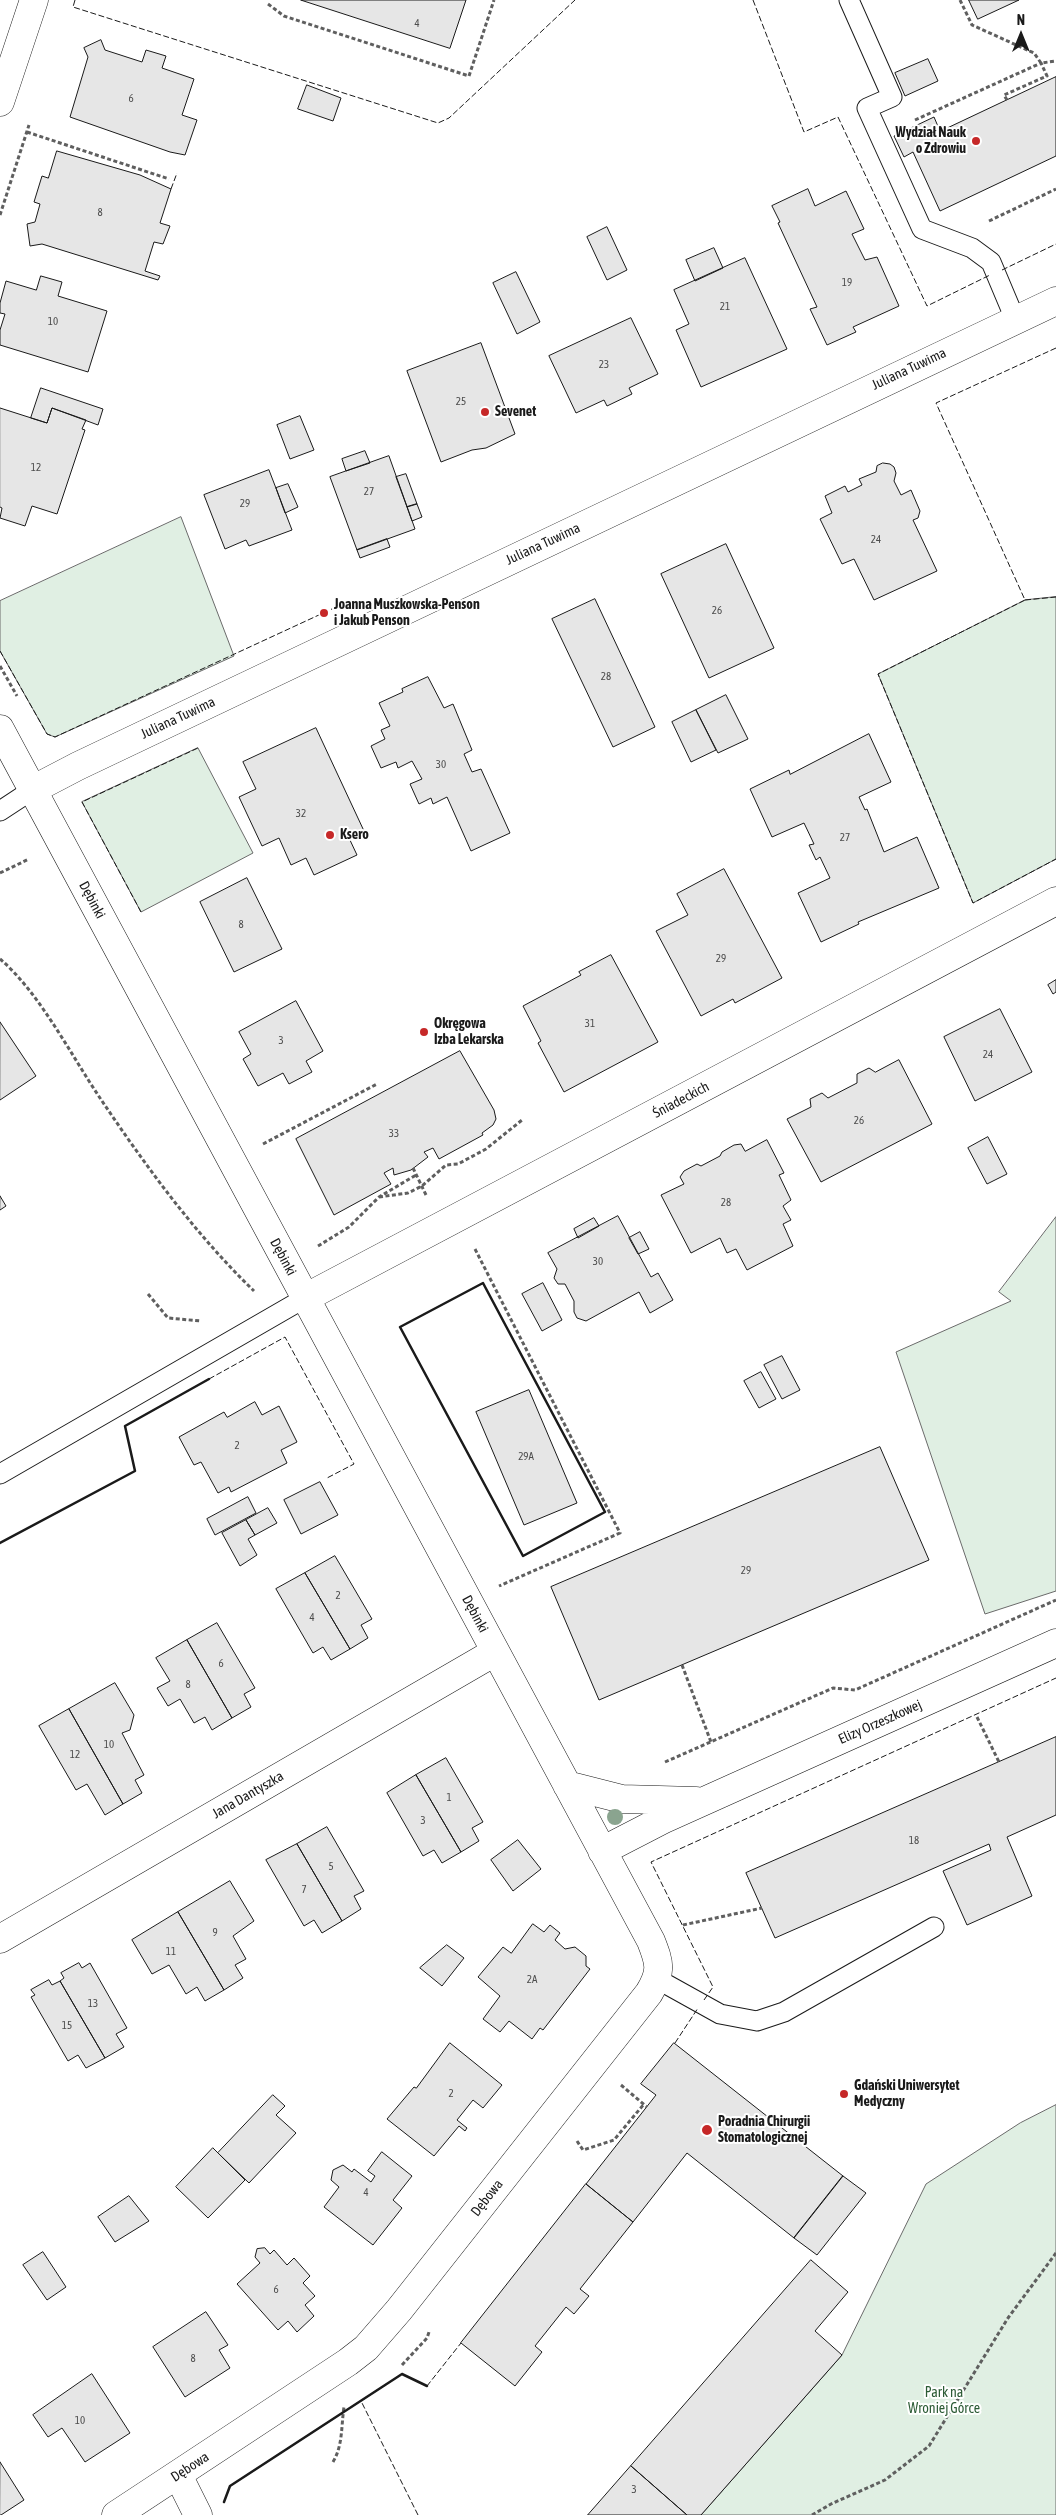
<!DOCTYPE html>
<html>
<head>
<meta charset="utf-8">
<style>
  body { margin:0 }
  #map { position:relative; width:1056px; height:2515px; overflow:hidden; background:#fff; font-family:"Asap Condensed",sans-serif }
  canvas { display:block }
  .north { position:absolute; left:996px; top:10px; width:50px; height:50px; -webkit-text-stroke:4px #fff; paint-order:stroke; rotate:0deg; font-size:14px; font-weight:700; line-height:20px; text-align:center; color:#1a1a1a }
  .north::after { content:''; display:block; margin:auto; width:18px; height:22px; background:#1a1a1a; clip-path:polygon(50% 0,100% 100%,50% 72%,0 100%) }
</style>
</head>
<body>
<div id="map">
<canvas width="1056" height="2515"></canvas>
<div class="north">N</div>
</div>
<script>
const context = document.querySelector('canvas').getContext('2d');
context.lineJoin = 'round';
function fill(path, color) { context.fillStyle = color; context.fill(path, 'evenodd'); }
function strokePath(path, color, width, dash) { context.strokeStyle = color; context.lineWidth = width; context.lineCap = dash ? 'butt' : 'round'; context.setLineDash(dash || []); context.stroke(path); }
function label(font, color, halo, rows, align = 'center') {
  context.font = font + ' "Asap Condensed",sans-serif'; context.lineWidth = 4; context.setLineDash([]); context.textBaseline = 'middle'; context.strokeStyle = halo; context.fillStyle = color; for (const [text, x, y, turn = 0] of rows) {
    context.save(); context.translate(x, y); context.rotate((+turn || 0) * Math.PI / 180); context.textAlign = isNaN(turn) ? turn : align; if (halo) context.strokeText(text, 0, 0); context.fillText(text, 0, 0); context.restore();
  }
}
const green = new Path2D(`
  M181,517L234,656L55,737L47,734L0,651V601Z
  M1056,597V859L973,903L878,674L1025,600Z
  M198,748L253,853L141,912L82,802Z
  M1056,1217V1591L985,1614L896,1352L1011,1301L999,1292Z
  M1056,2105V2515H701L842,2355L926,2184L1020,2123Z`);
fill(green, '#e0efe3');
strokePath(green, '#6a6a6a', 1);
const building = new Path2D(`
  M301,0H466L450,48Z
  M969,0H1019L978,19Z
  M101,40L105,50L142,62L146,50L166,56L162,68L194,79L182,115L197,120L185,155L170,152L70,117L88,57L84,48Z
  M928,59L938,81L905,96L895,73Z
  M1056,77V156L940,211L913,152L904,157L894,136L934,117L940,131Z
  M307,85L341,98L333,121L298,109Z
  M57,151L140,175L171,189L160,223L170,226L163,244L154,242L145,271L160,276L158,280L42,244L30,246L27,224L35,222L40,204L34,202L42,176L48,178Z
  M808,189L815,206L846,191L864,229L852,234L865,260L877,257L899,306L853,327L856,332L827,345L810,309L817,307L778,223L780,222L772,206Z
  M607,227L627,270L607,280L587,237Z
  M714,248L723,268L695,281L686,260Z
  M745,258L787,349L701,387L676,330L689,324L674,290Z
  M516,272L540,322L517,334L493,283Z
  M41,276L62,282L58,296L107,311L88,372L0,345V330L5,314L0,313V303L6,281L36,290Z
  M631,318L658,374L629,388L632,394L607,406L604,400L576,413L549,356Z
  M481,343L515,434L486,448L472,450L441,462L407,371Z
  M41,388L103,409L98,425L52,408L47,423L31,418Z
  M0,408L47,423L52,408L86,420L82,429L85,430L57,514L32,506L25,526L0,518L2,508L0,507Z
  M300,416L314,450L290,459L277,425Z
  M365,451L370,463L346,471L342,459Z
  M389,456L415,529L357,550L330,477Z
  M883,463L890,464L894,467L896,473L894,481L901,495L911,490L920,511L918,518L913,520L937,571L874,600L854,559L842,564L820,519L832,513L825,496L845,486L848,492L862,485L859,479L876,472L877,466Z
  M269,470L292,530L249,546L246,540L225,549L204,495Z
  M406,474L417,504L407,507L396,477Z
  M288,484L298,507L285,513L276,488Z
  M417,504L422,517L412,521L407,507Z
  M387,539L390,547L360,558L357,550Z
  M726,544L774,648L709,678L661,574Z
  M595,599L655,727L613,747L552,619Z
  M428,677L444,708L453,704L472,750L464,754L472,772L481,769L510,833L471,851L447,797L433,804L431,798L419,804L410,784L422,779L412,761L398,768L396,762L381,768L371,746L385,739L381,730L390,726L379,703L403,692L402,689Z
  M726,695L748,739L718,753L696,710Z
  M696,710L716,750L691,762L672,722Z
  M316,728L364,831L349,838L357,855L314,875L306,858L291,865L279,838L262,846L239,797L256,789L243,762Z
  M869,734L891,782L859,797L865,810L867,809L884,852L917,837L939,888L858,922L859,924L821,942L798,893L830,878L820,857L816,860L809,845L814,844L804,823L772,837L750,789L789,770L790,774Z
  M724,869L782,978L735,1003L733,999L701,1016L656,931L688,915L677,894Z
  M247,878L282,949L234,972L200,902Z
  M611,955L658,1042L564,1092L538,1043L541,1041L523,1006L581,975L579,972Z
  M1056,980V992L1053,994L1048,985Z
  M296,1001L323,1051L306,1061L312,1072L289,1084L283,1073L258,1086L243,1059L251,1054L239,1032Z
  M1000,1009L1032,1072L975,1101L944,1037Z
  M0,1022L36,1076L0,1100Z
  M460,1051L494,1110L496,1119L493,1125L482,1133L483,1135L439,1159L433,1148L424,1152L428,1157L411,1170L394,1175L393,1168L384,1173L391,1184L334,1215L296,1139Z
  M899,1060L932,1124L821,1182L787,1119L811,1107L810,1099L822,1093L828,1098L857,1083V1074L869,1068L875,1072Z
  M988,1137L1007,1174L987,1184L968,1148Z
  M767,1140L784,1173L779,1175L791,1200L783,1206L791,1220L783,1224L793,1246L747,1270L736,1249L727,1253L720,1238L691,1253L661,1195L684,1184L680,1177L684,1171L697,1164L701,1166L720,1156L722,1152L734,1145L741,1144L745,1151Z
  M0,1196L6,1206L0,1210Z
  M618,1216L651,1277L658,1273L673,1300L650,1313L639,1292L586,1321L577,1318L574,1312V1301L565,1284H558L554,1278L557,1269L548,1253Z
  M594,1218L599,1226L578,1238L574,1229Z
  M640,1232L649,1249L638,1254L629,1238Z
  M543,1283L562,1320L542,1331L522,1294Z
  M782,1356L800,1390L782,1399L764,1365Z
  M761,1372L776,1399L759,1408L744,1381Z
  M529,1390L577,1503L524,1525L476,1412Z
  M255,1402L262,1415L279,1406L297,1442L281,1450L287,1463L231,1492L229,1487L218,1493L201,1462L194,1465L179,1437L224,1412L227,1417Z
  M880,1447L929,1560L599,1700L551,1587Z
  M320,1482L338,1515L301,1534L284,1500Z
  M248,1497L256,1513L215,1535L207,1519Z
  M268,1508L277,1523L255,1535L246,1520Z
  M246,1520L255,1535L248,1539L257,1555L240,1566L222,1533Z
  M335,1556L372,1619L361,1625L368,1638L350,1649L305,1573Z
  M305,1573L350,1649L331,1660L323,1647L313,1653L276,1589Z
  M217,1623L255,1688L244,1694L251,1707L232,1718L187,1640Z
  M187,1640L232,1718L212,1730L205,1717L194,1723L180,1699L168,1706L157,1688L170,1681L156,1658Z
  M115,1683L134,1715L130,1730L122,1733L144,1775L135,1780L142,1793L123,1804L69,1709Z
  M69,1709L123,1804L105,1815L87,1784L76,1790L39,1726Z
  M1056,1737V1815L1007,1837L1032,1896L967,1925L943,1871L991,1850L989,1844L775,1938L746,1873Z
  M446,1758L483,1822L472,1828L479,1841L461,1852L416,1775Z
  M416,1775L461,1852L442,1863L434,1850L423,1856L387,1793Z
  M327,1827L364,1891L354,1896L361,1909L342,1921L297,1844Z
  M518,1840L541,1869L513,1891L491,1860Z
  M297,1844L342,1921L322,1933L314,1920L304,1926L266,1860Z
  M230,1881L254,1921L233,1936L246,1959L235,1965L243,1978L224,1990L178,1912Z
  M178,1912L224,1990L205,2001L197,1987L186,1994L169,1965L152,1974L132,1940Z
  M533,1924L544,1932L550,1925L560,1933L555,1940L565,1949L575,1947L586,1956V1966L590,1969L543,2030L540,2028L532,2039L509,2021L500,2032L483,2019L500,1996L478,1977L503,1947L511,1953Z
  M447,1945L464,1958L442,1986L420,1968Z
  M79,1963L82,1968L90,1963L127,2028L116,2034L124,2047L105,2058L60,1981L64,1978L61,1973Z
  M49,1980L52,1985L60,1981L105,2058L86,2068L78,2055L68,2061L31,1997L35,1995L31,1990Z
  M450,2043L502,2085L483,2108L473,2100L457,2120L467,2128L465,2131L459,2126L434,2156L387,2119L414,2087L416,2088Z
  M674,2043L843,2176L794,2238L687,2153L633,2222L586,2184L656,2095L641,2084Z
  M273,2095L285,2106L276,2115L296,2133L249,2183L218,2153Z
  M213,2148L245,2180L208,2218L176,2187Z
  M382,2152L412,2176L393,2200L402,2208L373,2245L324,2207L339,2187L331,2180L333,2170L343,2165L352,2172L354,2169L371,2182L375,2176L368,2171Z
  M843,2176L866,2193L817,2255L794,2238Z
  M586,2184L633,2222L580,2289L589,2296L574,2314L566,2307L535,2346L542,2352L515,2386L461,2343Z
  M129,2196L149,2221L115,2242L98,2217Z
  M265,2248L270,2254L274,2250L287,2265L294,2258L310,2276L303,2283L315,2296L305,2305L314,2316L297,2332L288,2321L278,2330L237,2284L260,2263L255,2257L257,2249Z
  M43,2252L66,2287L47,2300L23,2265Z
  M811,2260L848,2292L815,2331L842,2355L701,2515H687L631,2466Z
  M206,2312L228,2345L219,2350L230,2368L185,2397L153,2347Z
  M92,2374L130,2433L85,2462L62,2428L48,2437L33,2415Z
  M0,2462L24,2500L1,2515H0Z
  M631,2466L687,2515H588Z`);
fill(building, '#e6e6e6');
strokePath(building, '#1a1a1a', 1);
const service = new Path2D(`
  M849,0L892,97L867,108L922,229L972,248L991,262L1015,319
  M0,811L32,790
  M0,1474L305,1298
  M657,1979L720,2014L757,2021L784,2012L934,1927`);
const minor = new Path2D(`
  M0,102L34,0
  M0,729L651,1941C660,1964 662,1971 649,1993L399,2310L366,2348L348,2362L116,2515
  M32,790L78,766L1056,301
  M305,1298L1056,901
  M567,1785L622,1799L696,1801
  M602,1851L662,1820L1056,1643
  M0,1939L495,1652
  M178,2475L198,2515`);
strokePath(service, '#1a1a1a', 21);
strokePath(minor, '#1a1a1a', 29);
strokePath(new Path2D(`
  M960,0L972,25L1034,53L1041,63L1056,61
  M268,4L284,16L469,76L494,0
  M915,120L1041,63L1047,76L1004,95L1007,100
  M27,132L169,179
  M0,215L29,125
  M989,221L1056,189
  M0,666L17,696
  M0,873L29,859
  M0,959C39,992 71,1055 100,1098C145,1165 195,1234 254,1291
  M263,1144L377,1084
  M413,1168L426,1195
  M379,1197L408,1193L422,1186L446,1165L458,1164L486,1149L522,1120
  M318,1246L349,1227L379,1197L416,1175
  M475,1249L620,1533L499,1586
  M148,1294L168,1318L201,1321
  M682,1665L711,1742
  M977,1717L999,1762
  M665,1762L833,1688L855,1690L1056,1600
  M683,1925L762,1908
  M621,2085L647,2107
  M577,2141L583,2150L614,2140L644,2104
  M402,2365L427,2338L429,2332
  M333,2462C343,2445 341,2427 344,2407
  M812,2515L831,2504L885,2480L929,2446L1008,2318L1056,2253`), '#5f5f5f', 3, [4, 2.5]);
strokePath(service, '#fff', 19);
strokePath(minor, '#fff', 28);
strokePath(new Path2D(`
  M75,0L73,7L438,123L449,118L575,0
  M753,0L804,132L838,117L927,306L990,275
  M171,189L177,173
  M1002,270L1056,244
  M1056,348L936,403L1025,600L878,674L973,903L1056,859
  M1025,600L1056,597
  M0,651L47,734L55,737L347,602
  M141,912L82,802L198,748
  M209,1379L285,1337L354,1464L327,1478
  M704,2000L713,1987L651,1862L1056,1678
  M675,2043L698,2008
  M418,2515L361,2401L402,2374L427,2386L461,2343`), '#1a1a1a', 1, [6, 2.5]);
strokePath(new Path2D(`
  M483,1283L605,1512L523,1556L400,1327Z
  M0,1543L135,1471L125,1426L209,1379
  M224,2502L230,2486L402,2374L427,2386`), '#1a1a1a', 2.5);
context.fillStyle = '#8aa48f';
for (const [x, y] of [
  [615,1817]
]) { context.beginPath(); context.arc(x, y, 8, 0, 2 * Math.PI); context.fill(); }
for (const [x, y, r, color] of [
  [976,141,5,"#c62828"],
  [485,412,5,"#c62828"],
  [324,613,5,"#c62828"],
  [330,835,5,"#c62828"],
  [424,1032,5,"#c62828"],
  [844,2094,5,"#c62828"],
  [707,2130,6,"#c62828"]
]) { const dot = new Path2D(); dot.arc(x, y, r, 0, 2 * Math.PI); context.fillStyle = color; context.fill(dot); strokePath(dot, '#fff', 2); }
label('11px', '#4d4d4d', null, [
  ["4",417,24],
  ["6",131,99],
  ["8",100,213],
  ["19",847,283],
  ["21",725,307],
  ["10",53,322],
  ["23",604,365],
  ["25",461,402],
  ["12",36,468],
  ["27",369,492],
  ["29",245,504],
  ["24",876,540],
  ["26",717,611],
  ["28",606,677],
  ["30",441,765],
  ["32",301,814],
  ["27",845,838],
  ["8",241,925],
  ["29",721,959],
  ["31",590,1024],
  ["3",281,1041],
  ["24",988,1055],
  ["26",859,1121],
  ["33",394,1134],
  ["28",726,1203],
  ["30",598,1262],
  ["2",237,1446],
  ["29A",526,1457],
  ["29",746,1571],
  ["2",338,1596],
  ["4",312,1618],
  ["6",221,1664],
  ["8",188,1685],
  ["10",109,1745],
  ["12",75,1755],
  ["1",449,1798],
  ["3",423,1821],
  ["18",914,1841],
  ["5",331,1867],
  ["7",304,1890],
  ["9",215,1933],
  ["11",171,1952],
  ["2A",532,1980],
  ["13",93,2004],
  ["15",67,2026],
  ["2",451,2094],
  ["4",366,2193],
  ["6",276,2290],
  ["8",193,2359],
  ["10",80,2421],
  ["3",634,2490]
]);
label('bold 14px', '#1a1a1a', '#fff', [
  ["Wydział Nauk",966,133,"right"],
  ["o Zdrowiu",966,149,"right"],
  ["Sevenet",495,412],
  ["Joanna Muszkowska-Penson",334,605],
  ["i Jakub Penson",334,621],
  ["Ksero",340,835],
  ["Okręgowa",434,1024],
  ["Izba Lekarska",434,1040],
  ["Gdański Uniwersytet",854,2086],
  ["Medyczny",854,2102],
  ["Poradnia Chirurgii",718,2122],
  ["Stomatologicznej",718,2138]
], 'left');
label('14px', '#1a1a1a', '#fff', [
  ["Juliana Tuwima",909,369,-25],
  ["Juliana Tuwima",543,544,-25],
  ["Juliana Tuwima",178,718,-25],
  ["Dębinki",92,900,62],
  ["Śniadeckich",681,1100,-28],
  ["Dębinki",283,1257,62],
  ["Dębinki",475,1614,62],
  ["Elizy Orzeszkowej",880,1722,-24],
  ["Jana Dantyszka",248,1795,-30],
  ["Dębowa",487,2198,-52],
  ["Dębowa",190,2467,-33]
]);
label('14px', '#2b5a34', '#fff', [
  ["Park na",944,2393],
  ["Wroniej Górce",944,2409]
]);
</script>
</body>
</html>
